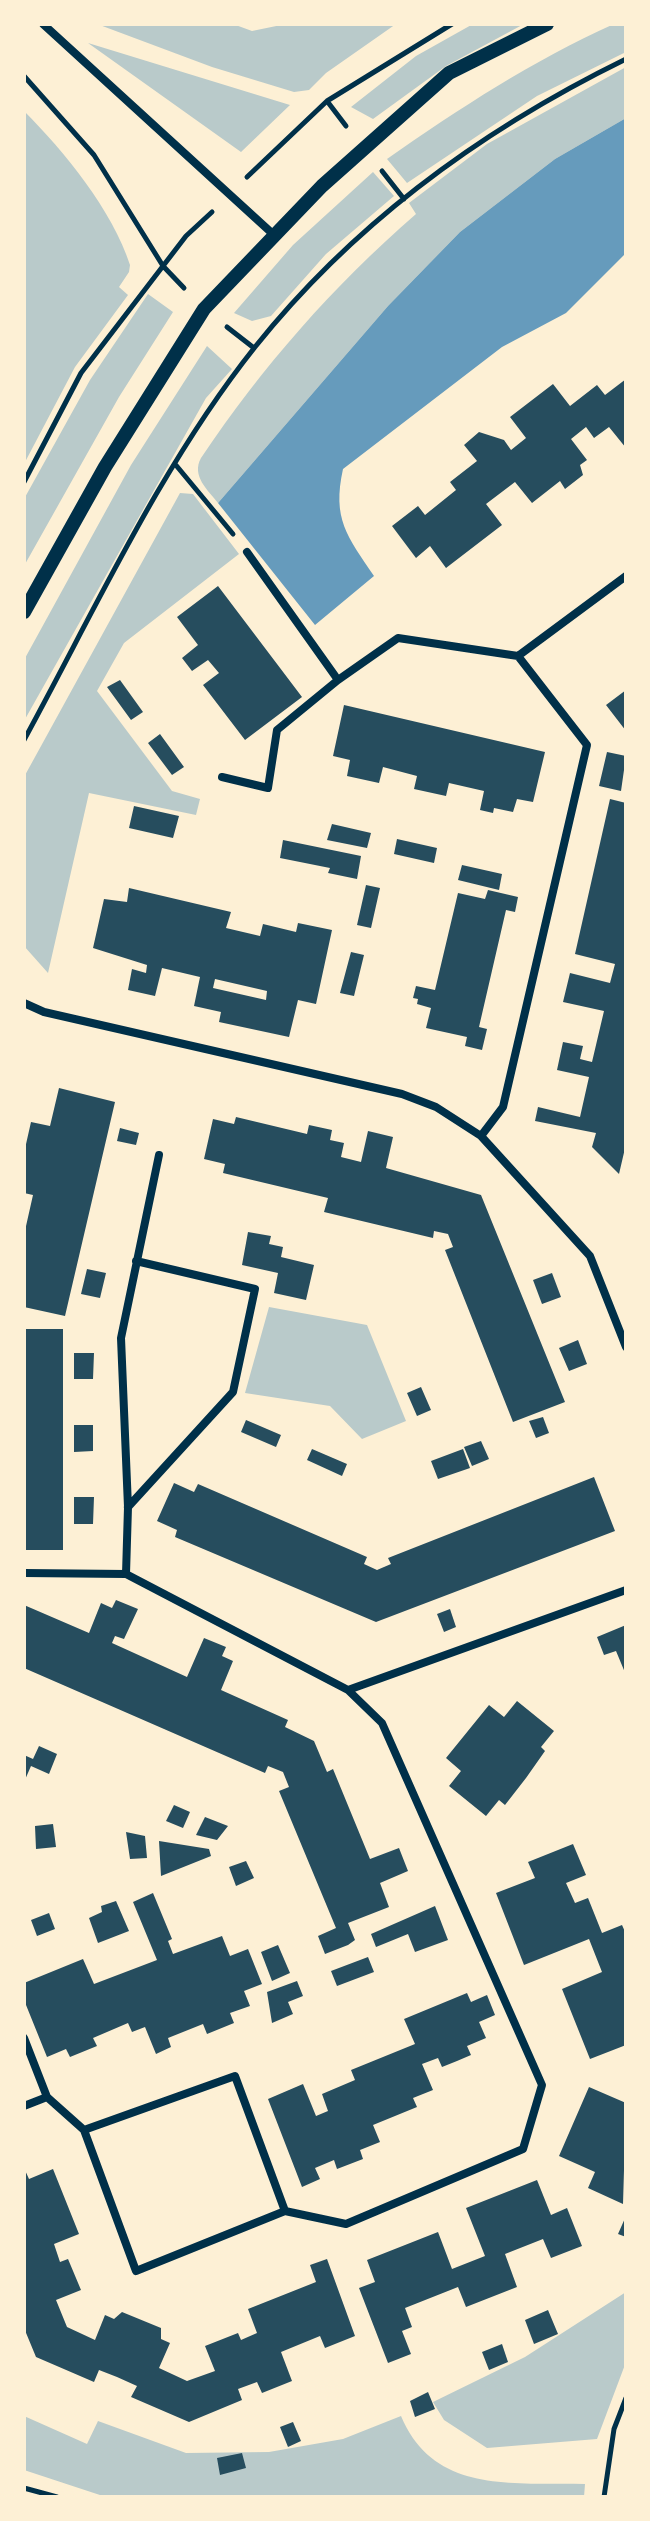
<!DOCTYPE html>
<html>
<head>
<meta charset="utf-8">
<style>
  body { margin:0 }
  #map { position:relative; width:650px; height:2521px; overflow:hidden; background:#fdf0d5; font-family:"Libre Baskerville",serif }
  canvas { display:block }
  .frame { position:absolute; inset:0; border:26px solid #fdf0d5; pointer-events:none }
</style>
</head>
<body>
<div id="map">
<canvas width="650" height="2521"></canvas>
<div class="frame"></div>
</div>
<script>
const context = document.querySelector('canvas').getContext('2d');
context.lineJoin = 'round';
function fill(path, color) { context.fillStyle = color; context.fill(path, 'evenodd'); }
function strokePath(path, color, width, dash) { context.strokeStyle = color; context.lineWidth = width; context.lineCap = dash ? 'butt' : 'round'; context.setLineDash(dash || []); context.stroke(path); }
fill(new Path2D(`
  M97,24H233L252,31L286,24H396L326,73L309,90L294,92L212,67Z
  M473,24H524L446,66L373,119L351,107L416,56Z
  M614,24H626V52L537,96L407,183L387,159C460,108 532,61 614,24Z
  M88,43L290,105L241,152Z
  M626,67V118L555,159L460,232L388,306L218,503C208,490 191,476 201,458C263,366 332,287 416,214L409,203L487,144Z
  M24,111C64,151 113,211 130,265L129,272L119,287L128,295L75,367L24,464Z
  M373,172L394,196L326,254L271,316L252,321L234,313L293,245Z
  M148,294L173,312L119,397L24,566V499L90,380Z
  M207,346L232,369L206,398L24,721V660L131,465Z
  M180,493L193,494L239,554L124,643L97,691L172,791L200,799L196,815L89,793L48,973L24,946V777Z
  M269,1307L367,1325L406,1421L362,1439L330,1406L245,1393Z
  M626,2292V2362L597,2439L487,2448L444,2420L433,2402L525,2357Z
  M24,2416L87,2444L98,2421L186,2453L269,2452L343,2439L401,2416C434,2495 514,2482 585,2484L584,2497H106L24,2470Z`), '#b9caca');
fill(new Path2D(`
  M626,118V253L566,313L502,347L343,469C332,519 347,536 374,576L315,625L218,503L388,306L460,232L555,159Z`), '#669bbc');
fill(new Path2D(`
  M626,379V448L609,427L594,438L586,427L571,439L587,460L580,465L583,475L565,489L560,481L532,503L515,482L486,504L502,525L446,568L430,546L416,558L392,526L418,506L425,515L456,490L450,482L477,461L464,445L479,432L504,440L511,450L526,438L510,417L553,384L570,406L597,385L605,395Z
  M218,586L302,697L245,740L203,685L219,673L208,660L192,671L182,658L198,645L177,617Z
  M120,680L143,712L131,720L107,687Z
  M626,690V731L606,705Z
  M344,705L545,752L533,802L517,799L513,812L494,808L493,813L480,810L484,791L449,783L446,796L414,789L417,776L383,767L379,783L347,776L350,760L333,756Z
  M160,734L184,767L172,775L148,743Z
  M607,752L626,756L621,791L599,786Z
  M610,799L626,803V1144L619,1174L592,1147L596,1133L535,1121L538,1107L580,1117L589,1077L557,1070L563,1042L583,1046L580,1059L592,1062L604,1011L563,1002L570,973L610,983L615,964L575,954Z
  M134,806L179,816L173,838L129,828Z
  M332,824L371,833L367,848L327,840Z
  M397,839L437,848L434,863L394,854Z
  M283,840L361,856L357,879L328,873L330,868L280,858Z
  M462,865L502,874L499,890L458,880Z
  M366,885L380,888L371,928L357,925Z
  M129,888L231,912L226,928L260,936L263,924L296,932L298,923L332,930L316,1004L298,1000L289,1037L219,1022L221,1012L194,1006L200,977L162,968L155,996L128,990L132,969L146,973L147,965L93,948L104,899L127,902ZM215,979L267,991L266,1000L213,988Z
  M488,890L518,897L515,912L506,910L479,1027L487,1029L482,1050L465,1046L467,1037L426,1028L431,1008L417,1004L418,999L413,998L416,986L435,990L458,893L485,899Z
  M351,952L364,955L354,996L340,993Z
  M59,1088L115,1102L65,1316L24,1307V1235L33,1195L24,1193V1153L31,1122L50,1126Z
  M236,1117L307,1134L309,1125L332,1130L330,1140L344,1143L341,1157L361,1162L368,1131L393,1137L386,1168L481,1195L565,1402L513,1422L445,1250L453,1247L448,1234L434,1231L433,1238L324,1212L328,1198L223,1173L225,1164L204,1159L213,1119L234,1124Z
  M120,1128L139,1133L136,1145L117,1141Z
  M248,1232L271,1236L269,1244L283,1247L281,1257L314,1265L306,1300L274,1293L278,1273L242,1265Z
  M87,1269L106,1273L100,1298L81,1294Z
  M552,1273L561,1297L542,1304L533,1280Z
  M24,1329H63V1550H24Z
  M578,1340L587,1364L569,1371L559,1348Z
  M74,1353H94L93,1379H74Z
  M421,1387L431,1410L417,1416L407,1393Z
  M543,1417L549,1433L536,1438L529,1421Z
  M246,1420L281,1435L276,1447L241,1432Z
  M74,1425H93V1451L74,1452Z
  M481,1441L489,1459L472,1466L464,1447Z
  M312,1449L347,1464L342,1476L307,1460Z
  M463,1449L470,1468L438,1479L431,1461Z
  M594,1477L615,1531L376,1622L175,1537L177,1530L157,1521L174,1483L194,1492L198,1484L367,1557L364,1564L377,1570L391,1564L388,1558Z
  M74,1497H94L93,1524H74Z
  M116,1600L138,1609L124,1639L115,1636L112,1643L187,1677L204,1638L226,1647L222,1656L233,1661L221,1690L288,1720L285,1727L314,1741L327,1772L333,1769L370,1859L399,1848L408,1871L380,1883L389,1907L348,1923L355,1940L348,1945L325,1954L318,1936L336,1928L279,1791L289,1787L283,1772L268,1766L265,1773L24,1668V1605L89,1633L101,1603L112,1608Z
  M450,1609L456,1627L444,1632L437,1614Z
  M626,1625V1675L616,1651L604,1655L597,1637Z
  M517,1701L554,1731L541,1747L545,1751L526,1778L505,1805L499,1800L486,1816L449,1786L461,1771L446,1758L489,1705L504,1717Z
  M39,1746L57,1754L49,1774L31,1766L24,1782V1755L33,1759Z
  M174,1805L190,1812L183,1828L166,1821Z
  M205,1817L228,1826L217,1840L196,1835Z
  M53,1824L56,1847L36,1849L35,1826Z
  M126,1832L145,1836L147,1858L130,1859Z
  M159,1841L209,1849L211,1856L161,1876Z
  M573,1844L586,1875L566,1883L575,1903L588,1898L602,1933L622,1925L626,1934V2045L590,2059L562,1989L602,1972L589,1939L524,1965L496,1893L535,1878L528,1862Z
  M246,1861L254,1878L236,1886L229,1867Z
  M153,1893L172,1939L168,1941L173,1954L222,1936L230,1956L248,1949L262,1984L244,1991L250,2006L230,2013L234,2023L207,2034L203,2024L168,2038L171,2047L156,2054L145,2027L132,2032L128,2023L93,2038L97,2046L70,2057L66,2049L47,2057L24,2000V1983L83,1959L94,1984L157,1960L133,1902Z
  M116,1901L129,1931L98,1943L89,1918L102,1912L101,1906Z
  M435,1906L448,1940L415,1952L408,1934L376,1947L371,1934Z
  M49,1913L55,1929L37,1936L31,1920Z
  M278,1945L290,1973L272,1981L261,1952Z
  M368,1957L374,1972L337,1986L331,1971Z
  M297,1981L303,1996L288,2002L293,2014L272,2023L267,1992Z
  M467,1993L471,2002L487,1995L495,2015L479,2022L486,2038L467,2046L471,2055L457,2061L442,2067L438,2058L422,2064L433,2090L413,2098L417,2107L373,2125L380,2142L360,2150L363,2159L337,2169L334,2160L315,2168L320,2179L302,2187L268,2099L303,2084L316,2116L328,2111L322,2094L355,2080L351,2070L415,2044L404,2019Z
  M589,2087L626,2103L623,2204L588,2188L595,2172L559,2156Z
  M24,2168L29,2179L53,2169L79,2234L54,2244L60,2262L68,2259L81,2290L56,2300L67,2327L95,2340L105,2315L114,2319L122,2312L161,2328V2339L170,2343L159,2368L187,2381L215,2371L205,2346L238,2333L241,2340L257,2333L248,2309L316,2282L310,2265L327,2259L355,2336L325,2348L320,2336L281,2352L292,2381L262,2393L257,2382L238,2389L242,2400L189,2422L131,2397L137,2386L117,2377L99,2370L94,2382L36,2357L24,2328Z
  M537,2180L551,2215L567,2208L582,2246L551,2258L543,2239L505,2254L517,2287L466,2307L458,2287L405,2308L412,2327L402,2331L411,2354L388,2363L359,2288L375,2282L367,2260L438,2232L452,2269L485,2256L466,2208Z
  M626,2216V2237L618,2234Z
  M548,2310L558,2334L534,2344L525,2320Z
  M502,2344L508,2362L489,2370L482,2352Z
  M428,2392L435,2409L415,2417L410,2401Z
  M293,2422L301,2441L288,2447L280,2427Z
  M242,2453L246,2468L220,2475L217,2458Z`), '#264d5e');
strokePath(new Path2D(`
  M24,76L94,155L163,266L184,288
  M327,101L346,126
  M382,171L404,199
  M247,177L327,101L452,24
  M227,327L254,348
  M175,464L233,534
  M24,482L81,373L186,236L212,212
  M24,740C96,608 161,465 255,347C355,222 483,129 626,59
  M24,2488L57,2497
  M604,2497L614,2429L626,2398`), '#003049', 5);
strokePath(new Path2D(`
  M43,24L274,235
  M247,552L338,680
  M518,656L626,576
  M222,777L268,788L277,730L338,680L398,638L518,656L587,745L503,1107L481,1136
  M24,1003L44,1012L402,1094L436,1107L481,1136L590,1256L626,1347
  M128,1507L233,1392L255,1289L136,1261
  M24,1573L126,1574L348,1690L382,1723L542,2085L523,2149L346,2224L285,2211L136,2271L84,2130L47,2097L24,2038
  M126,1574L128,1507L121,1338L159,1155
  M348,1690L626,1590
  M24,2106L47,2097
  M84,2130L235,2076L285,2211`), '#003049', 8);
strokePath(new Path2D(`
  M24,612L105,467L204,309L322,186L449,73L547,24`), '#003049', 14);
</script>
</body>
</html>
